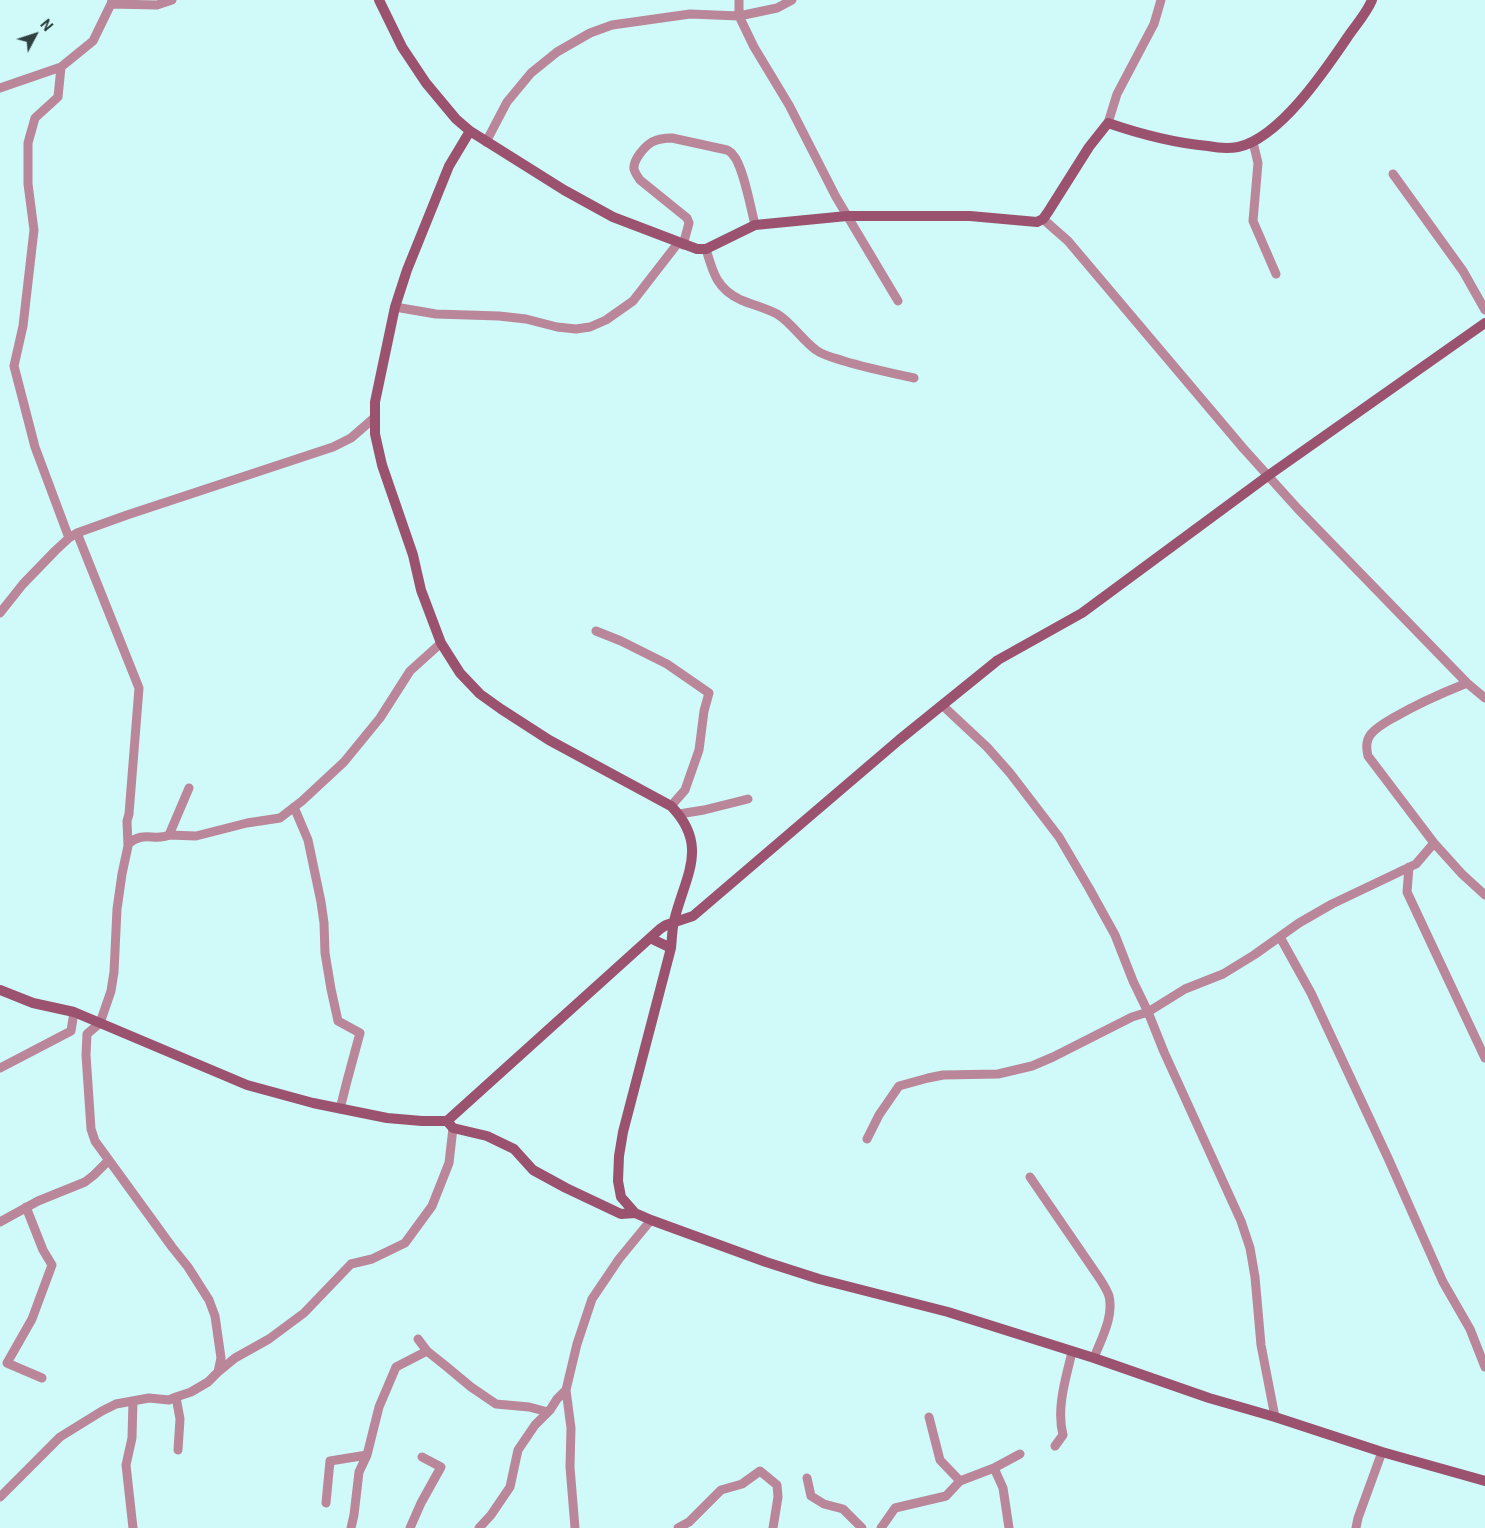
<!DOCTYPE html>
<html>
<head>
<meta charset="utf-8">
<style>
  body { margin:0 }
  #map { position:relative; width:1485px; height:1528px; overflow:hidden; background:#cffaf9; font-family:Roboto,sans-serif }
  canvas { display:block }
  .north { position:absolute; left:10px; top:10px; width:50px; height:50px; -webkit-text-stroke:4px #cffaf9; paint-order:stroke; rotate:50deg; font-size:14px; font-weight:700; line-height:20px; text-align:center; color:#2f4040 }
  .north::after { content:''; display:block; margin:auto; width:18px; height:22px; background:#2f4040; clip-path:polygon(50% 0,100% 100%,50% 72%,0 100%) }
</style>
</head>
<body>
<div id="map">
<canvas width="1485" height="1528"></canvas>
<div class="north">N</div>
</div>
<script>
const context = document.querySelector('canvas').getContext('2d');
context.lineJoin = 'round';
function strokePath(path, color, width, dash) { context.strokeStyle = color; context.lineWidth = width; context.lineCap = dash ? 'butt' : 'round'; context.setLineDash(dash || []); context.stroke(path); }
strokePath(new Path2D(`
  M112,0L111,4L157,5L172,0
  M739,0V16L754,47L789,105L836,197L898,301
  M61,67L58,97L35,118L28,143V184L34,230L23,326L14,366L35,447L69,538
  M0,88L61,67L93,41L111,4
  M1108,123L1117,94L1154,24L1161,0
  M486,142L507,102L531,73L557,52L590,33L612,25L690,14L739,16L777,8L792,0
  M1253,142L1258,163L1253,221L1276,274
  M1393,174L1463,271L1485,310
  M1043,219L1068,241L1243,448L1298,509L1467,683L1485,698
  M683,245L689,223L687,218L640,180C638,177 635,173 634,169C633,160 644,147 652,142C658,139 665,138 672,138L727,150C730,152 731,152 733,155C743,165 751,209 755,225
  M706,249C713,273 717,289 741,300C753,305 765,308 777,314C791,322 802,340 816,350C824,356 835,358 844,361C867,368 891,373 914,378
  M395,307L436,314L499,316L526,319L557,327L576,329L590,327L606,320L633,301L678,243
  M0,613L23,584L56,550L69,538L77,533L127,515L333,447L351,438L374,418
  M596,631L621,641L667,664L709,693L704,711L699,750L685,790L671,806
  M1467,683C1442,693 1417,704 1393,718C1386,722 1377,727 1371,734C1366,740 1366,748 1368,756L1434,843L1462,874L1485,895
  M942,705L987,747L1010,773L1059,837L1089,888L1115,935L1133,981L1148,1012L1164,1052L1241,1221L1250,1248L1255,1277L1261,1345L1275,1417
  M294,807L308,840L321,902L324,923L325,953L331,989L338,1021L360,1033L347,1081L340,1109
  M679,814L704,810L748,799
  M169,835L196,836L247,823L280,818L302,801L344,762L380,718L410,671L441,643
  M128,844C144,830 155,842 169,835L189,788
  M1409,867L1407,892L1485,1058
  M1280,937L1311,993L1388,1158L1443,1282L1470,1329L1485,1367
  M0,1068L71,1031L74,1012
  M867,1139L879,1115L899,1086L928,1078L943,1075L998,1074L1032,1066L1053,1057L1132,1017L1148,1012L1185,989L1223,974L1254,955L1299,923L1332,904L1416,864L1434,843
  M1030,1177L1100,1279C1103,1284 1107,1290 1109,1296C1114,1317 1101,1339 1094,1358
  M26,1207L43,1250L52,1265L32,1319L7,1363L42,1378
  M0,1222L38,1201L85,1182L94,1175L109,1160
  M418,1339L427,1351L447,1367L471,1387L496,1404L529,1407L548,1412
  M218,1372L235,1358L269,1339L304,1313L351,1264L372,1259L405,1243L432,1206L449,1163L453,1128
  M176,1397L180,1419L178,1450
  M929,1417L940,1460L960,1481
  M1055,1446L1063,1435C1056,1408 1066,1378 1072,1352
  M994,1468L1003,1488L1009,1528
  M807,1478L811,1496L824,1504L843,1509L862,1528
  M0,1497L60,1437L102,1411L116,1404L149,1398L169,1400L176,1397L191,1392L208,1382L218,1372L221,1358L215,1316L209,1300L188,1267L172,1247L95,1141L91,1129L86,1055L87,1034L100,1023L111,991L114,972L117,909L122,874L128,846L127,821L129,814L139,688L77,533
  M326,1503L330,1461L367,1455L379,1407L396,1367L427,1351
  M133,1528L126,1465L132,1438L133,1401
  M351,1528L354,1515L359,1472L367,1455
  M410,1528L421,1503L441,1467L422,1457
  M479,1528L491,1515L510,1487L518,1450L535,1425L550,1410L557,1399L566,1390
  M575,1528L570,1467L571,1428L566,1390L577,1344L592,1299L619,1259L651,1220
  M678,1528L689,1522L721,1490L742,1484L760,1471L777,1485L778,1497L773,1528
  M881,1528L895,1508L946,1496L960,1481L994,1468L1020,1454
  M1356,1528L1358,1518L1382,1452`), '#ba8699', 9);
strokePath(new Path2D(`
  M379,0L402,47L426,83L456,119L470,131L564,190L613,217L697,249H706L755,225L847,216H970L1037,222L1043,219L1048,212L1089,147L1108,123C1140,134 1174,143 1208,146C1218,148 1228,149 1238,147C1280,138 1326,69 1349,35C1357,24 1367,12 1372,0
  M470,131L449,166L407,270L395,307L375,402V434L382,465L413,555L421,590L441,643L460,673L480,694L501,709L549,740L671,806C710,846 685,876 674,921C672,930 672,939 671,948L623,1132L619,1156L618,1181L621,1197L635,1213L651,1220L766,1262L819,1279L948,1312L1094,1358L1209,1398L1275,1417L1382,1452L1485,1481
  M650,938L671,948
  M0,990L33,1003L74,1012L247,1085L313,1103L387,1118L422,1121H447L660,929L666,925L693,916L899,740L998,660L1082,613L1269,475L1485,323
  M447,1121L453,1128L487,1136L514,1149L533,1170L566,1188L621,1214L635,1213`), '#9b526f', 10);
</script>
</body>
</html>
